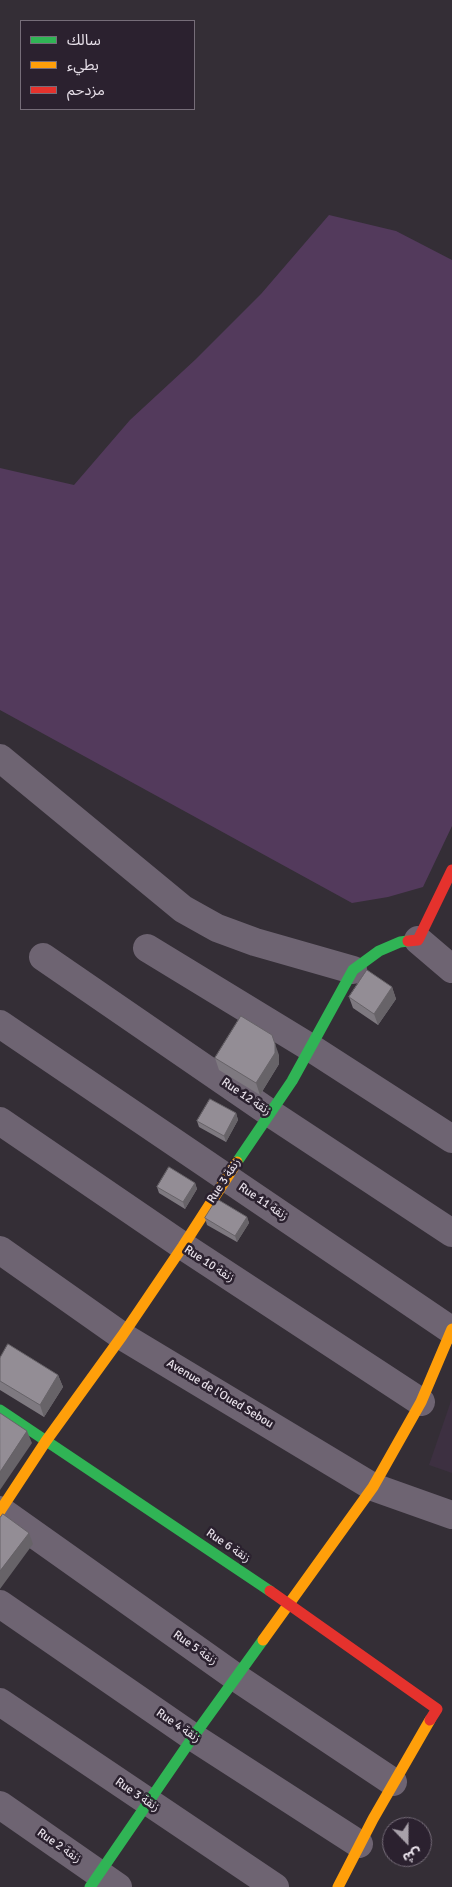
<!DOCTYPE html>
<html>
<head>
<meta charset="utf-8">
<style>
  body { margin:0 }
  #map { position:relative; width:452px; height:1887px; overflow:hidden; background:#342e36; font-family:Signika,"Noto Sans Arabic",sans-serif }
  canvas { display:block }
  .legend { position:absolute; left:20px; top:20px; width:175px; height:90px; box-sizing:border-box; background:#2b212f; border:1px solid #766d79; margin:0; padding:6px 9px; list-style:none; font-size:15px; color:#e6dfe8 }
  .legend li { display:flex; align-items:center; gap:10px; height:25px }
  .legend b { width:25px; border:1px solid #766d79 }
  .north { position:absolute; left:382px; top:1817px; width:50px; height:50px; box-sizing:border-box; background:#2b212f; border:1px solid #766d79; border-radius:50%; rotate:158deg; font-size:14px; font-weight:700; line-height:20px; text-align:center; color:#e6dfe8 }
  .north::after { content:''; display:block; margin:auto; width:18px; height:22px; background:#a8a1aa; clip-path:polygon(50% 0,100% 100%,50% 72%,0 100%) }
</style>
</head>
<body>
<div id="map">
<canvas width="452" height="1887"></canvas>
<ul class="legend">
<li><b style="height:6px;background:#30b455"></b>سالك</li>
<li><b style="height:6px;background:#ff9f0a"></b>بطيء</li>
<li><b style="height:6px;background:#e5322d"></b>مزدحم</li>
</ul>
<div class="north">ش</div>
</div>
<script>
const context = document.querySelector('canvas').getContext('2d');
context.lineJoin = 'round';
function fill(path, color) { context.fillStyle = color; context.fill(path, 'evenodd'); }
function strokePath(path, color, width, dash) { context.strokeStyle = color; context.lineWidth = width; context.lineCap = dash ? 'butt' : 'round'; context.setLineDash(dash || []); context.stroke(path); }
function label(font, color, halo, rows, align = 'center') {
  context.font = font + ' Signika,"Noto Sans Arabic",sans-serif'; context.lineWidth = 5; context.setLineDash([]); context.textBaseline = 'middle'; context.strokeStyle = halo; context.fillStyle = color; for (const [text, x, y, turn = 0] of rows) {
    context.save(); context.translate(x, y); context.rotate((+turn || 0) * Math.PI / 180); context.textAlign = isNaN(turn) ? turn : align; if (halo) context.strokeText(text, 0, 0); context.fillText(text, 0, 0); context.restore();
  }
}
fill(new Path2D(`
  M452,1398V1473L429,1465Z`), '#3d3041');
fill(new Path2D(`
  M329,215L396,231L452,260V826L423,887L388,897L352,903L0,710V468L74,485L130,420L196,359L261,294Z`), '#533a5c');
strokePath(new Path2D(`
  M0,758L183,909L217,928L255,942L353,970
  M418,940L452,969
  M147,948L311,1048L452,1139
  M43,957L270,1113L452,1233
  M0,1024L451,1330
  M0,1121L183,1246L421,1402
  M0,1250L122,1336L373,1487L452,1515
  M0,1510L237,1678L393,1782
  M0,1604L193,1737L359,1844
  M0,1702L275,1887
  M0,1805L118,1887`), '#6e6472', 28);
strokePath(new Path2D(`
  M237,1162L292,1081L353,970L379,951L400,942L408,941
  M0,1410L270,1591
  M90,1887L193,1737L263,1640`), '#30b455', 11);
strokePath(new Path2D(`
  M0,1511L46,1441L122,1336L183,1246L237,1162
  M263,1640L373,1487L421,1402L452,1329
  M338,1887L373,1819L430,1720`), '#ff9f0a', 11);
strokePath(new Path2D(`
  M408,941L418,940L452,870
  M270,1591L437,1709L430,1720`), '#e5322d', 11);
fill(new Path2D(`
  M392,987L396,999L378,1025L353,1008L349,997Z
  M279,1055V1064L260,1095L219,1070L215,1058Z
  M236,1113L238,1120L226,1142L199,1127L197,1121Z
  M195,1183L197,1189L185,1209L159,1193L157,1187Z
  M247,1217L249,1223L237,1242L207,1225L205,1218Z
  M0,1358L58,1375L63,1387L44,1417L0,1390Z`), '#7e7980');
fill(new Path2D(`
  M392,987L396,999L378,1025L374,1014Z
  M272,1035L279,1055V1064L260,1095L256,1083Z
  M236,1113L238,1120L226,1142L224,1136Z
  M195,1183L197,1189L185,1209L183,1202Z
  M247,1217L249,1223L237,1242L235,1236Z
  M58,1375L63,1387L44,1417L40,1405Z
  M27,1431L32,1443L0,1490V1472Z
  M29,1533L33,1544L0,1589V1571Z`), '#676368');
const building = new Path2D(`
  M367,970L392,987L374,1014L349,997Z
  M241,1016L272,1035L275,1044V1053L256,1083L215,1058Z
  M210,1099L236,1113L224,1136L197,1121Z
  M169,1167L195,1183L183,1202L157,1187Z
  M217,1199L247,1217L235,1236L205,1218Z
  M8,1344L58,1375L40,1405L0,1381V1358Z
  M0,1413L27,1431L0,1472Z
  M3,1514L29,1533L0,1571V1518Z`);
fill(building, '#938d95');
strokePath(building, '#676368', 1);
label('12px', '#e6dfe8', '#2b212f', [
  ["Rue 12 زنقة",246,1097,34],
  ["Rue 3 زنقة",224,1181,-57],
  ["Rue 11 زنقة",263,1202,34],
  ["Rue 10 زنقة",209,1264,33],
  ["Avenue de l'Oued Sebou",220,1394,31],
  ["Rue 6 زنقة",228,1546,34],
  ["Rue 5 زنقة",195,1648,35],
  ["Rue 4 زنقة",178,1726,34],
  ["Rue 3 زنقة",137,1795,34],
  ["Rue 2 زنقة",59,1846,35]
]);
</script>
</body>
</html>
